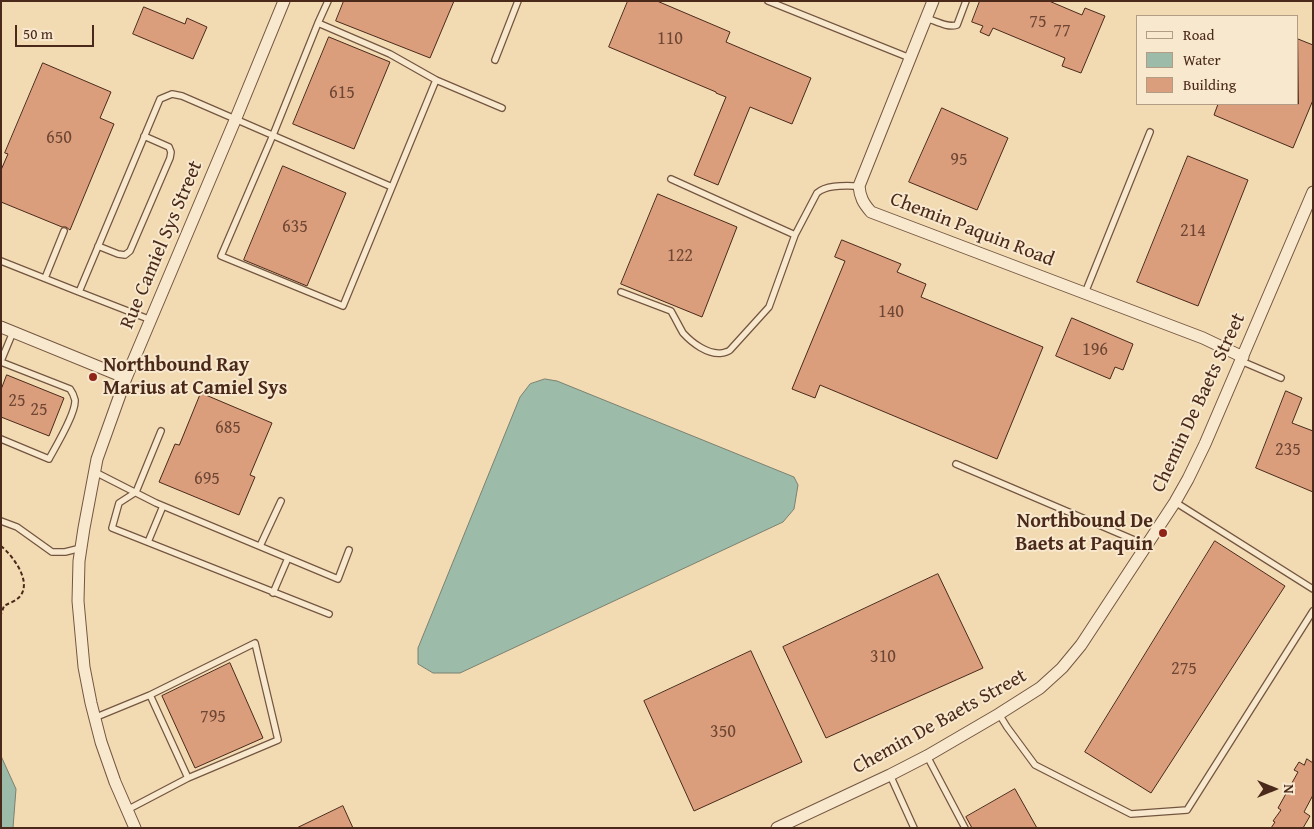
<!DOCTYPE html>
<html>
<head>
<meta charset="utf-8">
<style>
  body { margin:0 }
  #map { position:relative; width:1314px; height:829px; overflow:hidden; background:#f2dbb3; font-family:"Gentium Book Plus",serif }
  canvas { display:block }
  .frame { position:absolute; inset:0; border:2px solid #4a291a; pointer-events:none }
  .legend { position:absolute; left:1136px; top:15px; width:162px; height:90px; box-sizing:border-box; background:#f7e8ce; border:1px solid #b29c86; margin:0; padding:6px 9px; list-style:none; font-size:15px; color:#4a291a }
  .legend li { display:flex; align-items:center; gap:10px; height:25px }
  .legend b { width:25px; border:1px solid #b29c86 }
  .north { position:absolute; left:1249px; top:764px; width:50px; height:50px; -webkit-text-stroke:4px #f7e8ce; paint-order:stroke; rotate:90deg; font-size:14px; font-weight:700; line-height:20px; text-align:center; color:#4a291a }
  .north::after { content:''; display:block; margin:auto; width:18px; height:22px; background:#4a291a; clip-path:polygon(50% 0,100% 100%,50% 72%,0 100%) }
  .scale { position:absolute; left:15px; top:25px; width:79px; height:22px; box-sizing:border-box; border:2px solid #4a291a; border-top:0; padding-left:6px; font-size:15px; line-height:18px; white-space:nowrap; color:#4a291a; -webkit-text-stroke:4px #f7e8ce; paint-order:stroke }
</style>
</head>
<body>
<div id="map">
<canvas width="1314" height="829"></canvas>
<div class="frame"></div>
<ul class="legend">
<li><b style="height:6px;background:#f7e8ce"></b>Road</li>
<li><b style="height:14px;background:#9cbba9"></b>Water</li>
<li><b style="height:14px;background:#da9e7d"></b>Building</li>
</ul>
<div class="north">N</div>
<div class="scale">50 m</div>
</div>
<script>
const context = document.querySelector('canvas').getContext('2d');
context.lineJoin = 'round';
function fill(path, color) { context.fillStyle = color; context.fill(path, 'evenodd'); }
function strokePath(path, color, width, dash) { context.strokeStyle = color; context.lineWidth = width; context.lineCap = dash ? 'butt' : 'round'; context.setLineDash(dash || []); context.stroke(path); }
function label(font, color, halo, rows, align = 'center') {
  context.font = font + ' "Gentium Book Plus",serif'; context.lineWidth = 4; context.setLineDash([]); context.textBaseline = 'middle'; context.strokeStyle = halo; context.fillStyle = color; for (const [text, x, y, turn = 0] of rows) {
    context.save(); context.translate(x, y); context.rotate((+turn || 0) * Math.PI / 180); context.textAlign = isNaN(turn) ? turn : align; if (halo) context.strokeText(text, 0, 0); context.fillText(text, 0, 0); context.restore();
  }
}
const water = new Path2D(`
  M545,379L557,381L794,477L798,485L794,509L783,522L460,673H433L418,664V648L520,397L530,384Z
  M1,756L16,789L13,828H1Z`);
fill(water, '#9cbba9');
strokePath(water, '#7b8170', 1);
const building = new Path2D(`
  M344,1H454L430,58L336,21Z
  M628,1H657L730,32L726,42L811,78L792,124L750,107L718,185L694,175L726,97L716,93V92L609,47Z
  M980,1H1049L1082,15L1085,8L1105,16L1081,73L1062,66L1065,58L993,28L989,36L980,32L983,26L972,22Z
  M144,7L185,24L187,18L207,27L193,59L133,34Z
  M329,37L390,62L354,149L293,124Z
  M1298,39L1313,45V100L1293,148L1214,115L1218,104H1298Z
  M43,63L111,92L100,118L114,124L70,230L66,227H62L1,202V170L8,154L5,153Z
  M942,108L1008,138L977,210L909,182Z
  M1188,156L1248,180L1198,306L1137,282Z
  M283,166L346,193L307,286L244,260Z
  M658,194L737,227L702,317L621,284Z
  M842,240L901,264L897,272L926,284L921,297L1043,347L997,459L820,385L815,398L792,389L845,261L835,257Z
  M1072,318L1133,344L1123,370L1115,367L1110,379L1056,356Z
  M7,375L64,398L49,436L1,417V390Z
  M1286,391L1302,398L1292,423L1313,431V492L1256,468Z
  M201,393L272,423L250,475L255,477L239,515L159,482L175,444L179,445Z
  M1215,541L1285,586L1151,793L1085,752Z
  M938,574L983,668L826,738L783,647Z
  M751,651L802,762L694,811L644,701Z
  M230,663L263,738L195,768L162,696Z
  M1307,759L1313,763V795L1304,812L1310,816L1303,828H1271L1275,822L1273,821L1281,810L1278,808L1298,772L1294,770L1299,762L1304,765Z
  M1015,789L1037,828H972L966,817Z
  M343,806L353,828H297Z`);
fill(building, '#da9e7d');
strokePath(building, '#4a291a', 1);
const service = new Path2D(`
  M768,1L910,58
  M926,18C936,21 947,28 957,25L966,1
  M318,23L328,1
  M495,60L518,1
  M436,80L343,306L221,256L273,135L318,23L390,54L436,80L502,108
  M671,179L795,235
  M98,246L118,254L125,255L130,251L170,158L171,152L169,147L144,136
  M1,261L79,292
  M45,278L64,231
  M621,292L671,311C675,318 679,326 683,333C692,343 708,355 722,353C723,353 730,351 730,350L769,307L795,235L817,193C827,184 847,186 859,186
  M1085,293L1150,132
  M151,320L79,292L160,99L172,94L182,96L392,187
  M1,361L13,332
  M1241,361L1281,378
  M1,362L70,389C73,393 74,396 75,400C76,413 56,446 49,459L1,439
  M161,431L136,492L119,503L112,528L329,614
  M956,464L1146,545
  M95,472L156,503L338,579L349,550
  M1175,502L1313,589
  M1,521L17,527L52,552H65L81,548
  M148,542L163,506
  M260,546L281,501
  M273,593L288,558
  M150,695L255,643L278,740L188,778
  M999,714L1007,727L1035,765L1131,814L1187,810L1313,611
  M94,718L150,695L188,778L127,810
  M927,756L965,828
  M890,775L914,828`);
const minor = new Path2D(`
  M933,1L859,186C860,197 863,203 871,212L1203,338L1243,357
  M1,327L126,378
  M135,828L115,782L101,742L91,703L84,667L78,601L79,561L84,528L97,459L126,378L236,118L284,1
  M777,828L890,775L927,756L999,714L1040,688L1062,668L1081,645L1175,502L1188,479L1205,444L1313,192`);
strokePath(service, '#745640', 8);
strokePath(minor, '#745640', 13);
strokePath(new Path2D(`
  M1,546C13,556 31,580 21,595C17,601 9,603 4,606L1,614`), '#4a291a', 2, [4, 2.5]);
strokePath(service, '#f7e8ce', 5.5);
strokePath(minor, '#f7e8ce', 11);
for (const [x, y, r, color] of [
  [93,377,5,"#8f2418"],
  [1163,533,5,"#8f2418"]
]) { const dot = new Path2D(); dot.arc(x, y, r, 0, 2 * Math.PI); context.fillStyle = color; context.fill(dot); strokePath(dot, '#f7e8ce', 2); }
label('18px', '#6e4633', null, [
  ["75",1038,22],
  ["77",1062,31],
  ["110",670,39],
  ["615",342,93],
  ["650",59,138],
  ["95",959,160],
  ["635",295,227],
  ["214",1193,231],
  ["122",680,256],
  ["140",891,312],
  ["196",1095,350],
  ["25",17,401],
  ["25",39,410],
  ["685",228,428],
  ["235",1288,450],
  ["695",207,479],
  ["310",883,657],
  ["275",1184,669],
  ["795",213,717],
  ["350",723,732]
]);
label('20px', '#4a291a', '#f7e8ce', [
  ["Chemin Paquin Road",972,230,21],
  ["Rue Camiel Sys Street",162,245,-67],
  ["Chemin De Baets Street",1199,403,-65],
  ["Chemin De Baets Street",940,722,-29]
]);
label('bold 20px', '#4a291a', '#f7e8ce', [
  ["Northbound Ray",103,366],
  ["Marius at Camiel Sys",103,389],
  ["Northbound De",1153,522,"right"],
  ["Baets at Paquin",1153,545,"right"]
], 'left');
</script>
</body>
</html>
